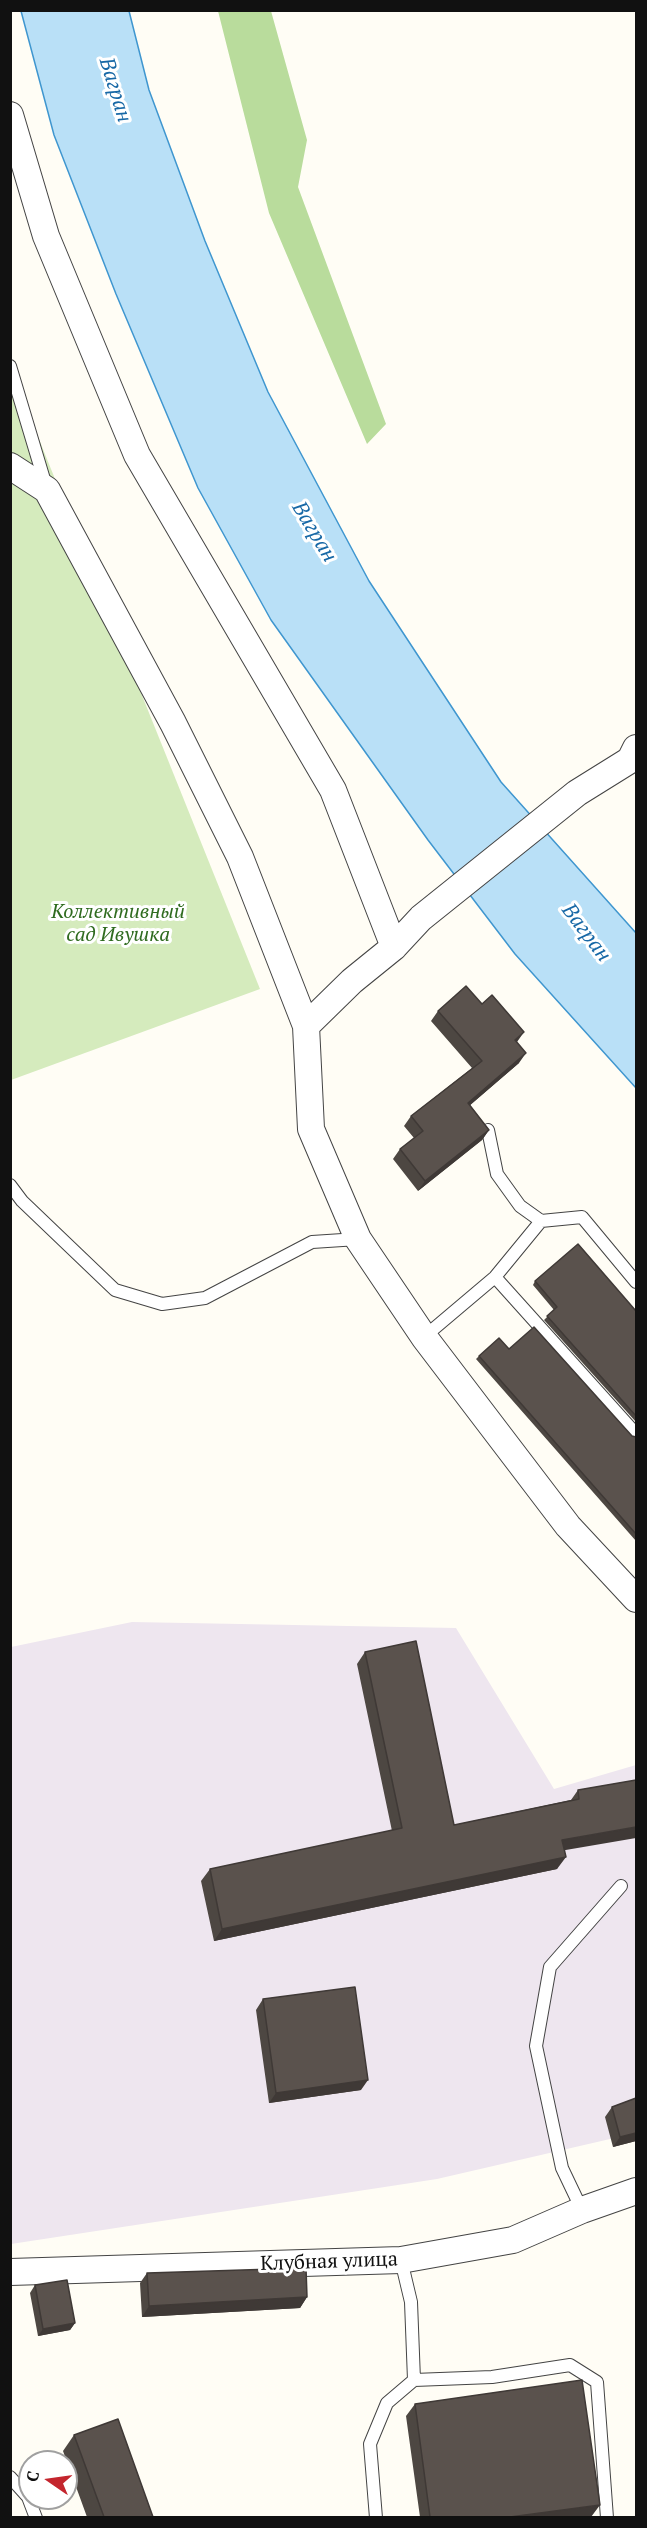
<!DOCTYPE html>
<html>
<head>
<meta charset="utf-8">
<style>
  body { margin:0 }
  #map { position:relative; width:647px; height:2528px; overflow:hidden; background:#fffdf5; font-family:"PT Serif",serif }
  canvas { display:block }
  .frame { position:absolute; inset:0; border:12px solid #111; pointer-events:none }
  .north { position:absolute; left:18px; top:2450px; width:60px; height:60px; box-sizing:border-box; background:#fff; border:2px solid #a0a0a0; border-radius:50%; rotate:283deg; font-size:16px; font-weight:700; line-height:24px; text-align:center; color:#111 }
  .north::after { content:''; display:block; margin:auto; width:21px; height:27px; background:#c4262e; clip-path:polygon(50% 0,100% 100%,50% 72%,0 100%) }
</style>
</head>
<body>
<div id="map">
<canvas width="647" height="2528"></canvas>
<div class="frame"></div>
<div class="north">С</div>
</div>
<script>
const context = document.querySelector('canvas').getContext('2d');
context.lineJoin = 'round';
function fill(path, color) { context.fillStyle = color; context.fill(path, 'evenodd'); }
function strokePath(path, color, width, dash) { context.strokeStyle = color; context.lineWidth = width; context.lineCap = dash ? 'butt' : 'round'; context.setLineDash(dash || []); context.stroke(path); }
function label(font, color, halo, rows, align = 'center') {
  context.font = font + ' "PT Serif",serif'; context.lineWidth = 6; context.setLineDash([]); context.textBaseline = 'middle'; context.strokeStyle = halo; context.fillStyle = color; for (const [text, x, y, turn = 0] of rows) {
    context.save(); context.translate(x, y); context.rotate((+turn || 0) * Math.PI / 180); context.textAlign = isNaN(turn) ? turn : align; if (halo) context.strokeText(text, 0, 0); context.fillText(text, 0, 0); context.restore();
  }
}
fill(new Path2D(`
  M132,1622L456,1628L554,1789L636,1765V2133L437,2179L11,2244V1647Z`), '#eee6ef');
fill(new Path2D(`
  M10,367L260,989L11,1080H10Z`), '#d5ebbd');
fill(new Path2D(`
  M218,11H271L307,140L298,187L386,424L367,444L269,213Z`), '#b9dc9c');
const water = new Path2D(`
  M21,11H129L149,90L205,241L268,392L369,581L501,782L636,933V1088L515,954L428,840L271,620L198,488L116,294L54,135Z`);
fill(water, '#b9e0f7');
strokePath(water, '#3f96cf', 1.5);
const service = new Path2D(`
  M10,366L46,486
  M488,1130L497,1174L520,1206L541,1221L582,1217L636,1282
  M10,1185L22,1201L115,1290L162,1304L205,1298L312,1242L358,1239
  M495,1277L636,1434
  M424,1337L495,1277L541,1221
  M582,2210L562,2168L536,2046L550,1967L621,1886
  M401,2260L411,2302L414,2380
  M10,2477L28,2497L36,2518
  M376,2518L370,2444L387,2403L414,2380L492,2377L570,2365L597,2382L607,2518`);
const minor = new Path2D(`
  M10,115L46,236L137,455L333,790L394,947
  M10,466L47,490L173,723L240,857L306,1026L311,1129L358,1239L424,1337L568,1526L636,1599
  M306,1026L352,981L394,947L421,918L577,793L630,760L636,748
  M10,2272L401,2260L513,2240L582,2210L636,2191`);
strokePath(service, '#444', 14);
strokePath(minor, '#444', 28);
strokePath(service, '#fff', 12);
strokePath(minor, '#fff', 26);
fill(new Path2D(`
  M438,1011L517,1042L519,1063L470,1105L489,1130L482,1140L418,1191L393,1159L400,1149L414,1138L404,1126L411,1116L472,1068L431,1021Z
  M535,1281L636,1311V1422L544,1320L554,1310L533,1285Z
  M509,1349L632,1436L636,1437V1541L476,1359L479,1356Z
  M365,1652L454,1825L571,1800L578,1790L636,1780L564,1850L557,1869L214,1941L201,1881L210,1869L392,1831L357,1664Z
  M263,1999L361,2090L269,2103L256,2010Z
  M636,2098V2141L613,2147L605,2117L612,2107Z
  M147,2273L307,2297L300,2308L142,2317L140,2283Z
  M35,2285L75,2323L70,2330L38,2336L30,2293Z
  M415,2404L591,2517H420L406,2416Z
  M74,2435L153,2517H87L63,2451Z`), '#4d4742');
fill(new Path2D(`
  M524,1032L517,1042L515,1040Z
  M526,1053L519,1063L461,1113L468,1103Z
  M489,1130L482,1140L418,1191L425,1181Z
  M636,1827V1838L554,1852L562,1840Z
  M566,1857L557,1869L214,1941L222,1929Z
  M368,2080L361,2090L269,2103L276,2093Z
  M636,2133V2141L613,2147L620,2137Z
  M307,2297L300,2308L142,2317L149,2306Z
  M75,2323L70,2330L38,2336L43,2329Z
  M600,2505L591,2517H510Z`), '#3f3936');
const building = new Path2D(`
  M466,986L482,1004L492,995L524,1032L515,1040L526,1053L468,1103L489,1130L425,1181L400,1149L423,1131L411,1116L482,1061L438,1011Z
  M578,1244L636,1311V1416L547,1316L557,1307L535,1281Z
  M534,1327L632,1436L636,1437V1534L479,1356L499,1338L509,1349Z
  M416,1641L454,1825L579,1799L578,1790L636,1780V1827L562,1840L566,1857L222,1929L210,1869L402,1828L365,1652Z
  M355,1987L368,2080L276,2093L263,1999Z
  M636,2098V2133L620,2137L612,2107Z
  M306,2268L307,2297L149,2306L147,2273Z
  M67,2280L75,2323L43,2329L35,2285Z
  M582,2380L600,2505L510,2517H430L415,2404Z
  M118,2419L153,2517H104L74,2435Z`);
fill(building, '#5a524d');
strokePath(building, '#3f3936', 1.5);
label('italic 20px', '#2f6b1f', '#fff', [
  ["Коллективный",118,912],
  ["сад Ивушка",118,935]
]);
label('20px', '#111', '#fff', [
  ["Клубная улица",329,2262,-2]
]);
label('italic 21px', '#1768a6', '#fff', [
  ["Вагран",115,90,73],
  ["Вагран",314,532,59],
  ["Вагран",586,933,53]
]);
</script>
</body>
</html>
